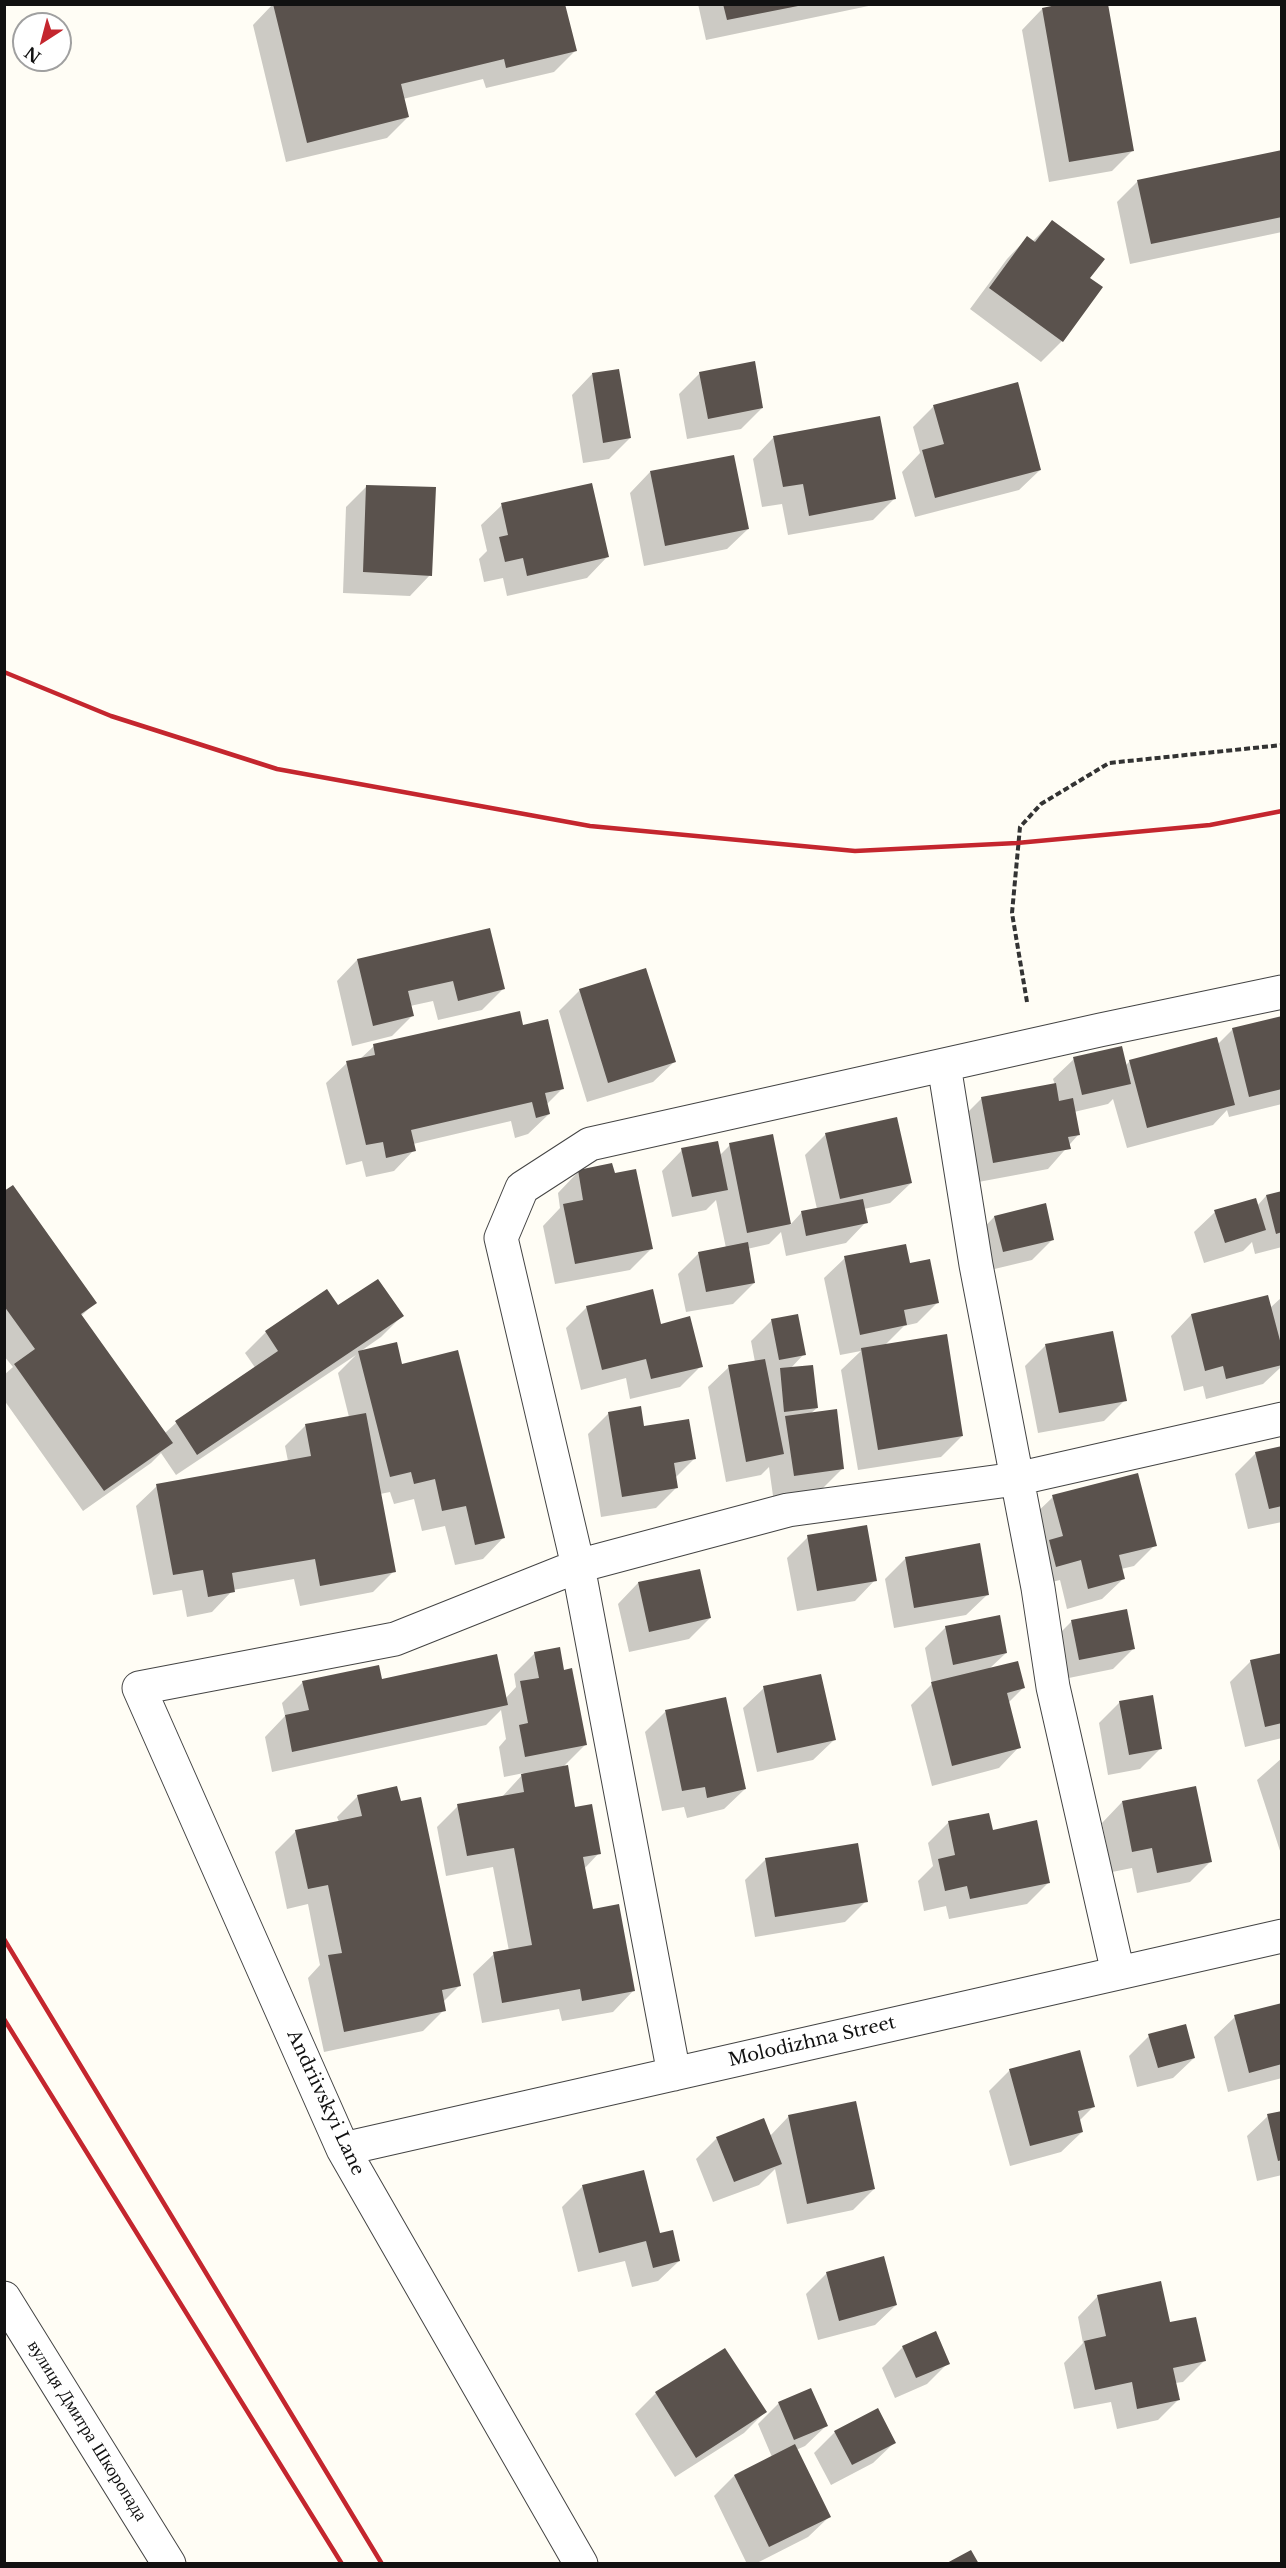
<!DOCTYPE html>
<html>
<head>
<meta charset="utf-8">
<style>
  body { margin:0 }
  #map { position:relative; width:1286px; height:2568px; overflow:hidden; background:#fffdf5; font-family:"Libre Baskerville",serif }
  canvas { display:block }
  .frame { position:absolute; inset:0; border:6px solid #111; pointer-events:none }
  .north { position:absolute; left:12px; top:12px; width:60px; height:60px; box-sizing:border-box; background:#fff; border:2px solid #a0a0a0; border-radius:50%; rotate:216deg; font-size:16px; font-weight:700; line-height:24px; text-align:center; color:#111 }
  .north::after { content:''; display:block; margin:auto; width:21px; height:27px; background:#c4262e; clip-path:polygon(50% 0,100% 100%,50% 72%,0 100%) }
</style>
</head>
<body>
<div id="map">
<canvas width="1286" height="2568"></canvas>
<div class="frame"></div>
<div class="north">N</div>
</div>
<script>
const context = document.querySelector('canvas').getContext('2d');
context.lineJoin = 'round';
function fill(path, color) { context.fillStyle = color; context.fill(path, 'evenodd'); }
function strokePath(path, color, width, dash) { context.strokeStyle = color; context.lineWidth = width; context.lineCap = dash ? 'butt' : 'round'; context.setLineDash(dash || []); context.stroke(path); }
function label(font, color, halo, rows, align = 'center') {
  context.font = font + ' "Libre Baskerville",serif'; context.lineWidth = 6; context.setLineDash([]); context.textBaseline = 'middle'; context.strokeStyle = halo; context.fillStyle = color; for (const [text, x, y, turn = 0] of rows) {
    context.save(); context.translate(x, y); context.rotate((+turn || 0) * Math.PI / 180); context.textAlign = isNaN(turn) ? turn : align; if (halo) context.strokeText(text, 0, 0); context.fillText(text, 0, 0); context.restore();
  }
}
fill(new Path2D(`
  M273,4H564L575,51L554,72L486,88L483,79L403,99L408,117L387,138L286,162L253,25Z
  M698,4H878L706,40Z
  M1042,9L1133,150L1112,171L1049,182L1022,30Z
  M1282,151V232L1130,264L1117,202L1138,181Z
  M1052,222L1088,278L1101,288L1062,341L1041,362L970,309L1007,259L1027,238L1032,242Z
  M700,373L762,408L741,429L687,439L679,394Z
  M592,374L630,438L609,459L583,463L572,395Z
  M934,406L1040,470L1019,490L915,517L902,472L920,453L913,427Z
  M879,418L894,499L873,520L788,535L782,504L762,507L753,459L773,438Z
  M650,472L748,529L727,549L644,566L630,493Z
  M367,486L430,575L410,596L343,593L346,507Z
  M502,505L607,557L587,578L507,596L503,578L484,582L479,559L487,551L481,525Z
  M489,930L503,989L482,1010L438,1020L433,1001L410,1006L412,1016L392,1036L352,1046L337,981L357,960Z
  M580,990L674,1062L653,1082L587,1102L559,1011Z
  M1282,1017V1104L1229,1117L1227,1110L1213,1125L1127,1148L1113,1099L1108,1104L1074,1112L1078,1135L1048,1169L973,1183L961,1119L982,1098L1055,1085L1053,1079L1074,1059L1125,1066L1130,1061L1217,1045L1233,1029Z
  M522,1027L563,1088L546,1105L549,1114L528,1134L515,1138L511,1121L413,1144L414,1150L394,1171L366,1177L362,1161L346,1165L326,1083L347,1063L359,1060L374,1046Z
  M826,1134L911,1183L890,1203L864,1209L866,1222L846,1243L786,1256L781,1232L769,1244L747,1249L754,1283L733,1304L686,1312L678,1274L699,1253L726,1248L716,1200L706,1210L672,1217L662,1171L682,1150L720,1155L730,1145L771,1136L790,1225L802,1212L817,1209L805,1155Z
  M611,1165L613,1175L651,1249L630,1270L555,1284L543,1226L560,1208L558,1193L578,1172Z
  M1282,1192V1247L1255,1254L1252,1242L1243,1251L1204,1263L1194,1232L1215,1212L1257,1206L1266,1196Z
  M4,1193L95,1303L81,1316L165,1433L176,1423L256,1369L245,1353L266,1332L327,1291L338,1307L402,1316L381,1337L358,1353L396,1344L400,1365L503,1538L483,1559L455,1565L445,1526L422,1531L414,1499L394,1504L390,1492L380,1494L394,1571L373,1592L300,1606L294,1579L233,1590L212,1612L187,1617L182,1590L153,1595L136,1506L157,1486L288,1461L285,1446L306,1425L349,1417L338,1373L356,1355L176,1475L161,1453L151,1463L83,1511L4,1400V1375L13,1367L4,1356Z
  M994,1217L1053,1239L1032,1260L982,1272L974,1238Z
  M845,1258L909,1265L937,1303L917,1323L904,1326L884,1346L962,1436L941,1457L858,1470L841,1370L861,1351L840,1355L824,1278Z
  M1267,1297L1270,1308L1282,1297V1374L1280,1368L1263,1384L1206,1399L1203,1386L1184,1391L1171,1336L1191,1315Z
  M587,1307L701,1366L680,1387L630,1399L626,1378L581,1390L566,1328Z
  M772,1320L804,1354L790,1369L817,1408L810,1414L843,1468L822,1489L773,1496L769,1467L761,1475L726,1482L708,1387L729,1367L755,1362L751,1341Z
  M1046,1345L1125,1400L1104,1421L1038,1433L1025,1366Z
  M609,1413L643,1428L694,1459L675,1478L676,1488L656,1508L601,1517L588,1434Z
  M1282,1447V1522L1248,1529L1235,1474L1256,1453Z
  M1053,1497L1155,1545L1134,1566L1121,1569L1123,1579L1102,1599L1067,1609L1060,1580L1035,1586L1032,1517Z
  M808,1537L875,1580L855,1601L797,1611L787,1558Z
  M906,1558L987,1595L966,1615L894,1628L885,1579Z
  M638,1583L710,1618L689,1639L629,1652L618,1604Z
  M1072,1621L1134,1648L1113,1669L1059,1680L1051,1642Z
  M946,1627L1006,1653L989,1669L1023,1688L1008,1703L1019,1747L999,1768L932,1786L911,1705L932,1684L925,1648Z
  M535,1653L563,1671L585,1745L563,1767L574,1809L599,1853L584,1869L592,1911L633,1991L613,2012L562,2021L559,2009L482,2023L473,1974L494,1954L509,1951L493,1867L446,1876L437,1827L458,1806L501,1798L524,1773L504,1777L499,1747L506,1739L501,1710L486,1725L272,1772L265,1737L285,1716L282,1703L303,1682L381,1681L505,1699L516,1687L514,1674Z
  M1282,1654V1738L1245,1747L1230,1682L1251,1661Z
  M764,1688L834,1740L813,1760L757,1772L743,1708Z
  M1120,1702L1161,1748L1140,1769L1108,1775L1099,1723Z
  M665,1712L745,1789L724,1809L687,1818L684,1807L662,1811L645,1732Z
  M1282,1758V1857L1257,1780Z
  M358,1796L459,1986L443,2002L444,2010L423,2031L324,2052L308,1978L320,1965L308,1904L287,1909L275,1852L296,1831L339,1822L337,1817Z
  M1122,1802L1210,1862L1190,1882L1137,1893L1132,1868L1112,1872L1102,1823Z
  M988,1815L991,1831L1048,1883L1027,1904L949,1919L946,1906L924,1911L918,1881L933,1866L928,1843L948,1823Z
  M766,1859L866,1901L845,1922L755,1937L745,1880Z
  M1282,2004V2078L1228,2092L1214,2037L1235,2017Z
  M1149,2036L1194,2058L1173,2078L1137,2087L1129,2056Z
  M1010,2070L1094,2106L1079,2121L1082,2132L1061,2152L1010,2166L989,2091Z
  M1282,2112V2175L1257,2181L1247,2136L1268,2116Z
  M789,2116L874,2189L853,2210L787,2224L775,2169L759,2185L713,2202L696,2159L717,2138L770,2136Z
  M583,2186L659,2235L679,2261L658,2281L632,2287L625,2261L578,2272L562,2207Z
  M827,2273L896,2305L875,2325L818,2340L806,2294Z
  M1098,2296L1204,2361L1183,2382L1175,2383L1179,2399L1158,2420L1117,2429L1111,2402L1074,2409L1064,2363L1083,2343L1078,2317Z
  M903,2347L948,2363L927,2384L895,2398L882,2368Z
  M656,2393L765,2412L744,2433L675,2477L635,2414Z
  M779,2403L826,2426L805,2446L796,2450L829,2517L808,2537L755,2564H747L714,2496L734,2476L772,2457L758,2424Z
  M835,2432L894,2443L873,2463L831,2485L814,2453Z`), '#0003');
fill(new Path2D(`
  M273,4H565L577,51L506,68L504,59L401,84L409,117L307,143Z
  M723,4H798V6L727,20Z
  M1061,4H1108L1134,151L1069,162L1042,8Z
  M1282,150V217L1151,244L1137,180Z
  M1052,220L1105,259L1090,278L1103,287L1063,342L989,288L1027,236L1035,242Z
  M755,361L763,408L708,419L699,372Z
  M619,369L631,438L603,443L592,373Z
  M1018,382L1041,470L935,498L922,450L944,444L933,405Z
  M880,416L896,499L809,516L803,484L783,487L773,436Z
  M734,455L749,529L665,546L650,471Z
  M592,483L609,557L527,576L523,558L505,562L499,537L508,535L501,503Z
  M366,485L436,487L432,576L363,572Z
  M490,928L505,989L458,1001L453,981L408,991L414,1016L373,1026L357,959Z
  M646,968L676,1062L608,1083L579,989Z
  M520,1011L523,1025L548,1019L564,1089L545,1093L550,1114L536,1118L532,1102L411,1130L416,1151L386,1158L383,1142L366,1145L346,1061L375,1055L373,1044Z
  M1282,1016V1089L1249,1097L1232,1028Z
  M1217,1037L1235,1105L1147,1128L1129,1060Z
  M1122,1046L1131,1084L1082,1095L1073,1057Z
  M1056,1083L1059,1101L1073,1098L1080,1135L1068,1137L1071,1149L993,1163L981,1097Z
  M897,1117L912,1183L840,1199L825,1133Z
  M773,1134L791,1224L747,1233L729,1143Z
  M718,1141L728,1190L692,1197L681,1148Z
  M612,1163L615,1173L636,1169L653,1249L575,1264L563,1204L583,1200L578,1170Z
  M13,1185L97,1303L81,1314L173,1443L104,1491L14,1364L35,1349L4,1306V1191Z
  M1282,1191V1232L1276,1234L1266,1195Z
  M1256,1198L1266,1230L1225,1243L1214,1210Z
  M863,1199L868,1223L806,1236L801,1211Z
  M1046,1203L1054,1240L1003,1252L994,1216Z
  M748,1242L755,1283L706,1292L698,1252Z
  M906,1244L910,1263L930,1259L939,1303L904,1310L907,1325L860,1335L844,1256Z
  M378,1279L404,1316L197,1455L175,1421L278,1351L265,1331L327,1289L338,1305Z
  M653,1289L661,1324L690,1316L703,1367L651,1379L646,1359L602,1370L586,1306Z
  M1268,1295L1282,1348V1365L1226,1379L1223,1366L1205,1371L1191,1314Z
  M798,1314L806,1355L779,1360L771,1319Z
  M1113,1331L1127,1401L1059,1413L1045,1344Z
  M947,1334L963,1436L878,1450L861,1348Z
  M397,1342L402,1364L458,1350L505,1538L475,1545L466,1506L442,1511L435,1479L414,1484L411,1472L390,1477L358,1351Z
  M765,1359L784,1454L746,1462L728,1365Z
  M813,1365L818,1408L784,1412L780,1368Z
  M641,1406L644,1426L689,1419L696,1459L674,1463L678,1488L622,1497L608,1412Z
  M837,1409L844,1469L794,1476L785,1416Z
  M366,1413L396,1572L320,1586L315,1559L232,1573L235,1592L208,1597L203,1570L173,1575L156,1484L311,1456L305,1424Z
  M1282,1446V1506L1269,1509L1255,1452Z
  M1138,1473L1157,1546L1119,1555L1125,1579L1088,1589L1081,1560L1056,1567L1049,1540L1063,1536L1052,1495Z
  M867,1525L877,1581L817,1591L807,1535Z
  M980,1543L989,1595L914,1608L905,1557Z
  M700,1569L711,1618L649,1632L638,1582Z
  M1127,1609L1135,1649L1079,1660L1071,1620Z
  M1000,1615L1007,1653L953,1665L945,1626Z
  M560,1647L564,1670L572,1668L587,1745L525,1757L519,1725L528,1723L520,1681L539,1678L534,1652Z
  M1282,1653V1723L1265,1727L1250,1660Z
  M497,1654L508,1705L292,1752L285,1715L309,1710L302,1681L379,1665L382,1679Z
  M1018,1661L1025,1688L1007,1693L1021,1748L952,1766L931,1682Z
  M821,1674L836,1740L777,1753L763,1686Z
  M1153,1695L1162,1749L1129,1755L1119,1701Z
  M726,1697L746,1789L707,1798L705,1787L682,1791L665,1710Z
  M568,1765L575,1807L592,1804L601,1854L583,1857L593,1909L619,1904L635,1991L582,2001L580,1989L502,2003L493,1952L532,1945L514,1848L467,1856L457,1804L524,1792L521,1774Z
  M397,1786L401,1801L421,1797L461,1986L442,1990L446,2011L344,2032L328,1955L342,1953L328,1885L308,1889L295,1830L362,1816L357,1795Z
  M1196,1786L1212,1862L1157,1873L1152,1848L1132,1852L1122,1801Z
  M989,1813L993,1830L1037,1820L1050,1883L970,1899L967,1886L945,1891L938,1859L955,1855L948,1821Z
  M858,1843L868,1902L775,1917L765,1858Z
  M1282,2003V2064L1249,2073L1234,2015Z
  M1186,2024L1195,2058L1158,2068L1148,2034Z
  M1080,2050L1095,2107L1078,2111L1083,2132L1030,2146L1009,2069Z
  M856,2101L875,2189L807,2204L788,2115Z
  M1282,2111V2160L1278,2161L1267,2114Z
  M764,2118L782,2164L734,2182L716,2137Z
  M644,2170L660,2233L673,2230L680,2261L653,2268L646,2241L599,2253L582,2185Z
  M884,2256L897,2305L839,2321L826,2272Z
  M1161,2281L1170,2322L1196,2317L1206,2361L1173,2368L1180,2400L1137,2409L1132,2382L1095,2390L1084,2341L1106,2336L1097,2295Z
  M936,2331L950,2364L916,2378L902,2346Z
  M725,2348L767,2412L696,2458L655,2392Z
  M811,2388L828,2426L794,2440L778,2402Z
  M878,2408L896,2443L852,2465L834,2431Z
  M795,2444L831,2517L769,2547L734,2475Z
  M971,2550L979,2564H945Z`), '#5a524d');
const minor = new Path2D(`
  M944,1065L976,1265L1038,1588L1053,1687L1118,1973
  M674,2074L578,1566L501,1238L522,1188L590,1144L1100,1030L1282,992
  M343,2149L1282,1936
  M4,2298L169,2564
  M581,2564L343,2149L139,1688L395,1639L578,1566L788,1510L1016,1479L1282,1419`);
strokePath(minor, '#444', 35);
strokePath(new Path2D(`
  M1027,1002L1012,913L1020,827L1041,804L1109,763L1282,745`), '#333', 4, [6, 3]);
strokePath(minor, '#fff', 33);
strokePath(new Path2D(`
  M4,672L111,716L277,769L590,826L855,851L1017,843L1210,825L1282,811
  M4,1939L382,2564
  M4,2019L342,2564`), '#c4262e', 4.5);
label('18px', '#111', '#fff', [
  ["Molodizhna Street",812,2042,-13],
  ["Andriivskyi Lane",325,2103,65],
  ["вулиця Дмитра Шкоропада",87,2431,58]
]);
</script>
</body>
</html>
